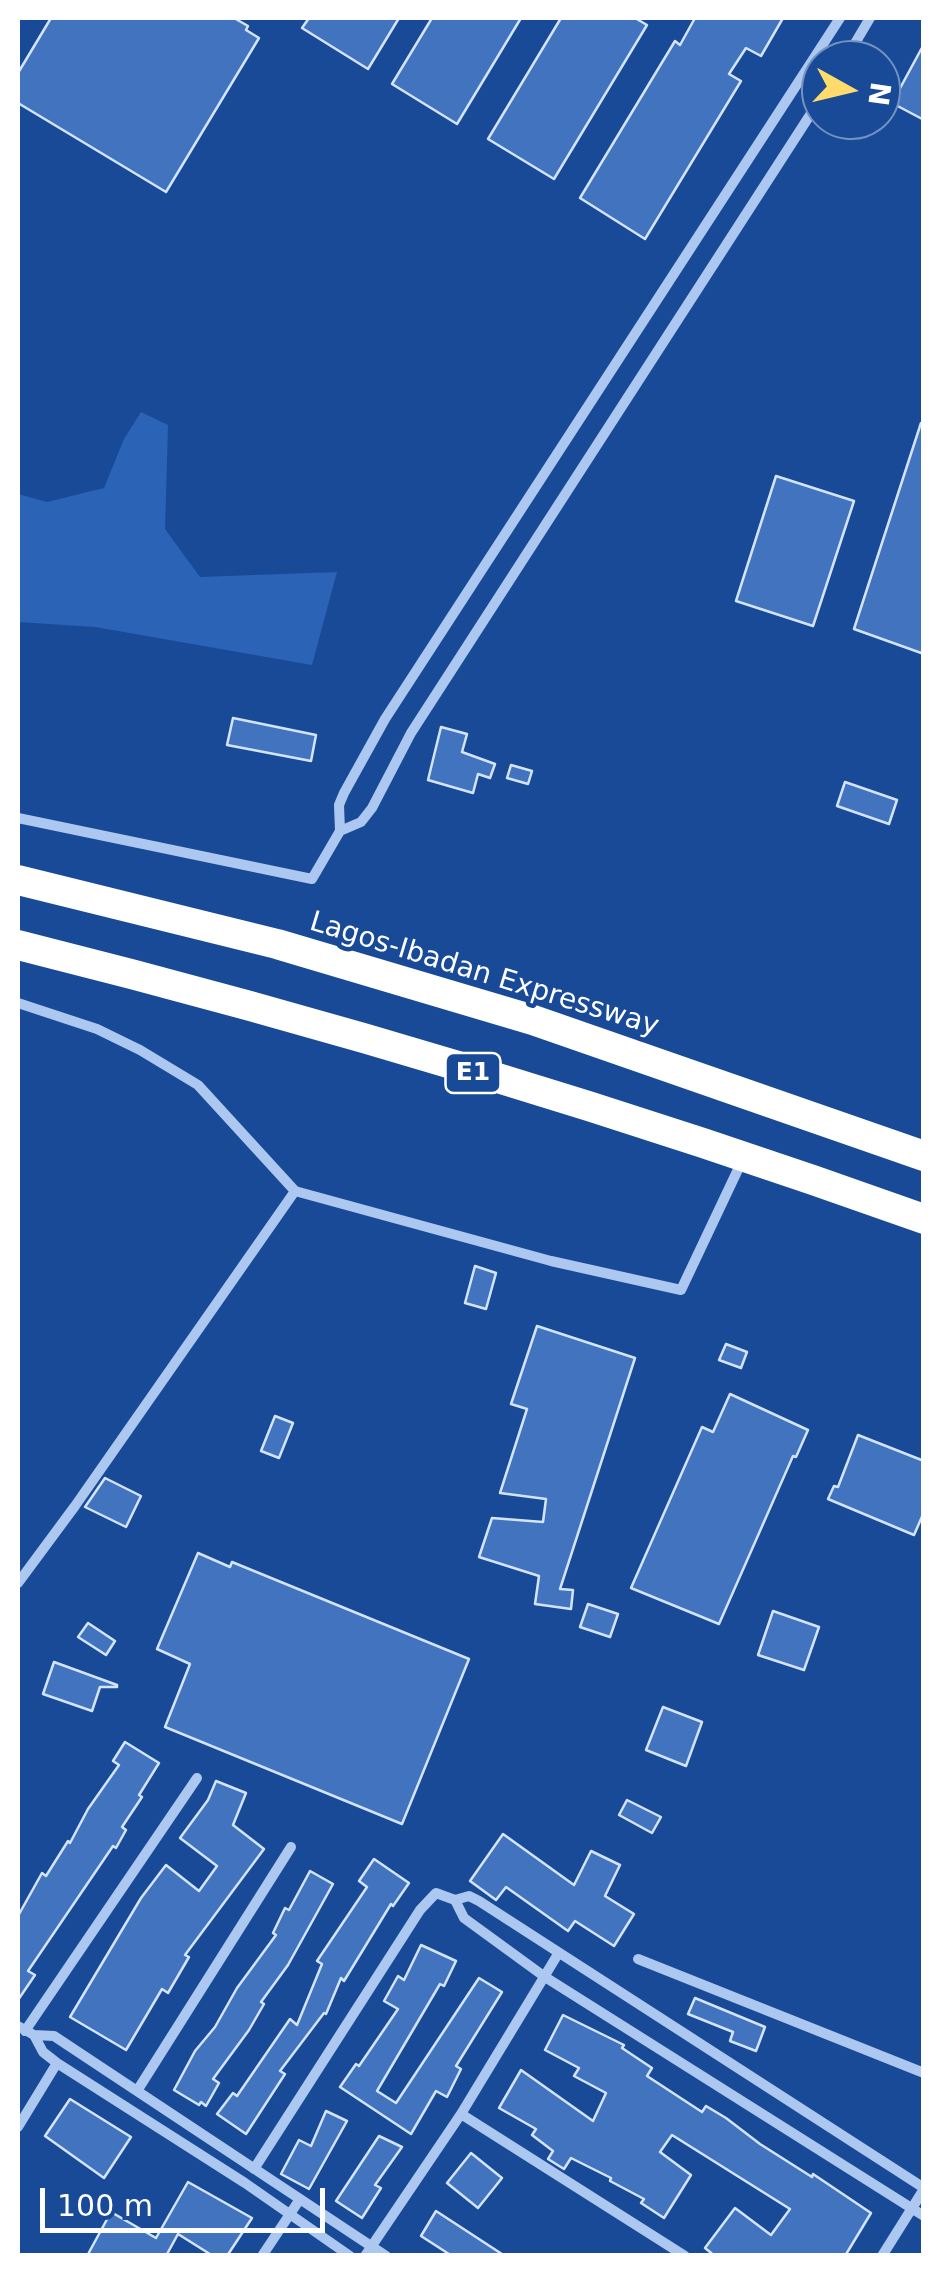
<!DOCTYPE html>
<html>
<head>
<meta charset="utf-8">
<style>
  body { margin:0 }
  #map { position:relative; width:941px; height:2273px; overflow:hidden; background:#184a98; font-family:"DejaVu Sans",sans-serif }
  canvas { display:block }
  .frame { position:absolute; inset:0; border:20px solid #fff; pointer-events:none }
  .north { position:absolute; left:801px; top:40px; width:100px; height:100px; box-sizing:border-box; background:#184a98; border:2px solid #7492c1; border-radius:50%; rotate:98deg; font-size:28px; font-weight:700; line-height:40px; text-align:center; color:#fff }
  .north::after { content:''; display:block; margin:auto; width:35px; height:45px; background:#ffdb6c; clip-path:polygon(50% 0,100% 100%,50% 72%,0 100%) }
  .scale { position:absolute; left:40px; top:2188px; width:285px; height:45px; box-sizing:border-box; border:5px solid #fff; border-top:0; padding-left:12px; font-size:30px; line-height:35px; white-space:nowrap; color:#fff; -webkit-text-stroke:8px #184a98; paint-order:stroke }
</style>
</head>
<body>
<div id="map">
<canvas width="941" height="2273"></canvas>
<div class="frame"></div>
<div class="north">N</div>
<div class="scale">100 m</div>
</div>
<script>
const context = document.querySelector('canvas').getContext('2d');
context.lineJoin = 'round';
function fill(path, color) { context.fillStyle = color; context.fill(path, 'evenodd'); }
function strokePath(path, color, width, dash) { context.strokeStyle = color; context.lineWidth = width; context.lineCap = dash ? 'butt' : 'round'; context.setLineDash(dash || []); context.stroke(path); }
function label(font, color, halo, rows, align = 'center') {
  context.font = font + ' "DejaVu Sans",sans-serif'; context.lineWidth = 9; context.setLineDash([]); context.textBaseline = 'middle'; context.strokeStyle = halo; context.fillStyle = color; for (const [text, x, y, turn = 0] of rows) {
    context.save(); context.translate(x, y); context.rotate((+turn || 0) * Math.PI / 180); context.textAlign = isNaN(turn) ? turn : align; if (halo) context.strokeText(text, 0, 0); context.fillText(text, 0, 0); context.restore();
  }
}
fill(new Path2D(`
  M141,412L168,425L165,529L200,577L337,572L312,665L95,627L18,622V494L47,502L104,488L124,439Z`), '#2b63b6');
const building = new Path2D(`
  M51,18H234L248,26L246,30L259,38L166,192L18,103V73Z
  M309,18H399L368,69L302,28Z
  M432,18H521L457,124L392,84Z
  M561,18H635L647,25L554,179L488,139Z
  M695,18H783L761,56L746,48L729,74L741,81L645,239L580,198L675,41L680,45Z
  M924,44V120L892,103Z
  M921,423H924V654L854,629Z
  M776,476L854,501L813,626L736,601Z
  M233,718L316,735L311,761L227,745Z
  M441,727L467,734L462,752L495,764L490,778L478,774L473,793L428,780Z
  M511,765L532,771L528,784L507,778Z
  M845,782L897,800L889,824L837,806Z
  M475,1266L496,1273L486,1309L465,1303Z
  M537,1326L635,1358L560,1589L573,1590L571,1609L535,1604L539,1576L479,1557L492,1518L543,1522L546,1499L500,1493L527,1409L511,1404Z
  M726,1344L747,1352L741,1368L719,1360Z
  M730,1394L808,1430L796,1457L793,1456L719,1624L631,1588L702,1427L713,1432Z
  M275,1416L293,1423L279,1458L261,1451Z
  M858,1435L924,1461V1512L914,1535L828,1499L834,1486L838,1487Z
  M105,1478L141,1496L126,1527L85,1507Z
  M198,1553L230,1567L232,1562L469,1659L402,1824L165,1727L190,1664L157,1649Z
  M588,1604L618,1614L610,1637L580,1627Z
  M773,1611L819,1627L804,1670L758,1655Z
  M88,1623L115,1641L106,1655L78,1637Z
  M54,1662L117,1685V1687H100L92,1711L43,1694Z
  M663,1707L702,1722L686,1766L646,1750Z
  M125,1742L159,1763L139,1795L142,1797L122,1827L126,1830L116,1848L113,1846L28,1971L35,1975L18,2000V1916L42,1873L46,1876L68,1841L70,1843L88,1809L119,1765L113,1761Z
  M216,1781L246,1793L233,1825L264,1849L185,1955L189,1957L168,1993L162,1989L126,2050L70,2017L141,1898L166,1865L199,1891L217,1866L180,1838L208,1800Z
  M627,1800L661,1817L652,1833L619,1815Z
  M503,1834L574,1885L591,1851L620,1865L605,1896L634,1914L614,1946L575,1921L568,1931L506,1887L496,1900L470,1881Z
  M374,1859L409,1883L393,1906L391,1904L344,1981L341,1978L326,2014L324,2013L280,2071L285,2074L246,2134L217,2114L233,2093L237,2096L290,2019L297,2025L322,1964L317,1961L367,1887L359,1881Z
  M310,1871L333,1884L288,1965L261,2002L264,2004L249,2030L213,2079L219,2083L206,2106L201,2102L199,2105L174,2090L195,2051L215,2027L237,1988L276,1935L273,1933L285,1908L289,1910Z
  M421,1945L456,1961L444,1986L440,1984L377,2091L396,2103L479,1978L502,1992L456,2066L461,2069L447,2097L436,2091L411,2134L340,2087L356,2064L359,2066L398,2009L384,2001L398,1976L404,1980Z
  M695,1998L765,2027L756,2051L730,2041L733,2032L688,2014Z
  M563,2015L624,2045L622,2048L652,2068L647,2076L702,2112L706,2106L726,2118L760,2144L812,2177L813,2174L871,2213L845,2256H715L705,2248L735,2208L771,2235L790,2209L672,2135L660,2152L691,2175L664,2218L641,2203L644,2199L610,2181L611,2178L571,2158L564,2169L548,2159L553,2151L532,2135L536,2129L499,2108L521,2070L593,2121L606,2093L574,2076L579,2068L545,2050Z
  M70,2099L131,2137L104,2178L45,2136Z
  M326,2111L347,2121L309,2189L281,2174L299,2140L311,2146Z
  M379,2136L402,2147L375,2185L381,2188L362,2218L336,2201Z
  M471,2153L502,2178L478,2208L447,2183Z
  M188,2182L252,2218L227,2256H213L178,2234L166,2256H87L111,2212L156,2238Z
  M436,2211L505,2256H452L421,2236Z`);
fill(building, '#4173bf');
strokePath(building, '#d3e4fc', 2.5);
strokePath(new Path2D(`
  M845,60L870,18
  M18,818L312,879L340,831L361,822L372,808L411,733L821,98
  M340,831L339,805L344,793L385,719L840,18
  M18,1003L97,1029L140,1050L198,1085L295,1191L551,1261L681,1290L742,1161
  M18,1583L75,1506L295,1191
  M455,1900L464,1918L545,1977L924,2216
  M638,1959L924,2073
  M18,2026L34,2035L54,2036L386,2256
  M25,2031L197,1778
  M34,2035L43,2052L57,2063L245,2183L350,2256
  M137,2091L291,1847
  M461,2114L685,2256
  M18,2127L57,2063
  M254,2169L420,1910L436,1893L455,1900L469,1896L479,1901L924,2188
  M262,2256L300,2199
  M365,2256L461,2114L558,1954
  M882,2256L924,2189`), '#acc8f1', 10);
strokePath(new Path2D(`
  M18,880L277,944L533,1020L924,1156
  M18,945C322,1021 628,1113 924,1219`), '#fff', 30);
for (const [x, y, w] of [
  [473,1073,55]
]) { const box = new Path2D(); box.roundRect(x - w / 2, y - 20, w, 40, 8); context.fillStyle = '#184a98'; context.fill(box); strokePath(box, '#fff', 2.5); }
label('bold 25px', '#fff', null, [
  ["E1",473,1073]
]);
label('28px', '#fff', '#184a98', [
  ["Lagos-Ibadan Expressway",484,975,17]
]);
</script>
</body>
</html>
